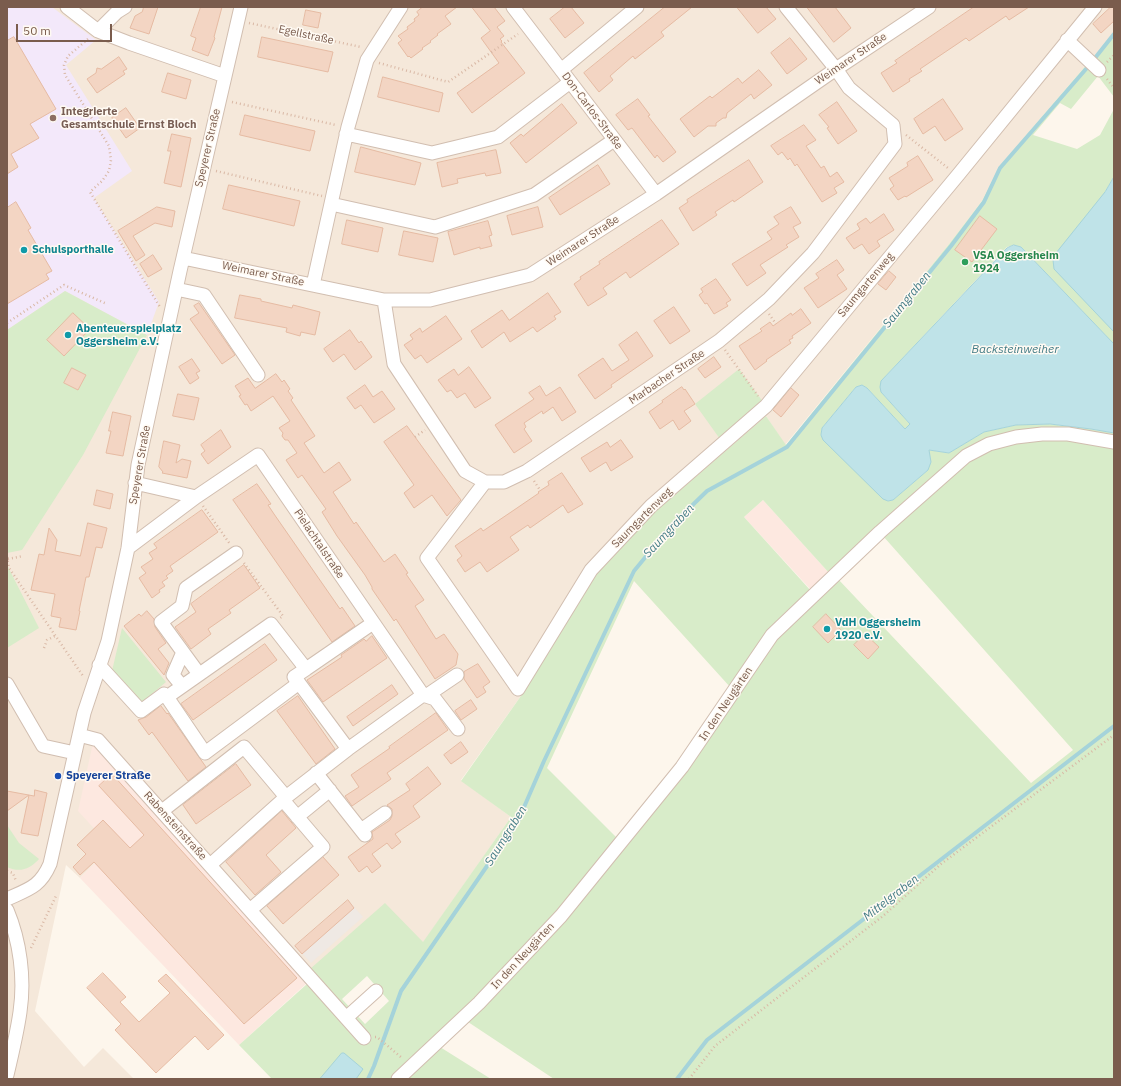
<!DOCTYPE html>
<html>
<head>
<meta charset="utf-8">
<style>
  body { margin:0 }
  #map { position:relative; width:1121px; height:1086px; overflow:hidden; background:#fdf6ec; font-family:"IBM Plex Sans",sans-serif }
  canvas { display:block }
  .frame { position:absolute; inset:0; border:8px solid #7a5c4d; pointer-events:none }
  .scale { position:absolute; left:16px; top:24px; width:96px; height:18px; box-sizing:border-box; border:2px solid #7a5c4d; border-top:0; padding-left:5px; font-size:12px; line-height:14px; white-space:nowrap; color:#7a5c4d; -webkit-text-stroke:3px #fffaf3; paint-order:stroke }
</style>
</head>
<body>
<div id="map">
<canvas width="1121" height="1086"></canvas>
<div class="frame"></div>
<div class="scale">50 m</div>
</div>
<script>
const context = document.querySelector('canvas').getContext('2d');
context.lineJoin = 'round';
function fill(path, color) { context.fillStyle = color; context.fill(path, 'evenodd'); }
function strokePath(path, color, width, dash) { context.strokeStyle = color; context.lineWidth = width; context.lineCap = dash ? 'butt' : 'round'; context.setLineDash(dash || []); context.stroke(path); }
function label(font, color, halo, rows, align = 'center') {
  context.font = font + ' "IBM Plex Sans",sans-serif'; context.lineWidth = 3; context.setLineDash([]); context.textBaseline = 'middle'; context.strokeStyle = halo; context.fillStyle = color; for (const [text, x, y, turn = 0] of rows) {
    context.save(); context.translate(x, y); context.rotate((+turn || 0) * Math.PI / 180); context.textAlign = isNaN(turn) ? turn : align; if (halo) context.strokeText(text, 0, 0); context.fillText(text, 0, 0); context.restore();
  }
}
fill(new Path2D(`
  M7,7H1114V38L1107,43L1088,63L999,167L982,201L949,244L785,445L766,416L523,693L461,780L511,817L423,943L301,977L112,847L80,878L66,865L35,1011L84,1067L103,1048L134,1079H7Z`), '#f5e8da');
fill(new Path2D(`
  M763,500L830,574L812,591L744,517Z
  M93,743L307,983L239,1045L80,878L111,847L78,811Z`), '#fde8e0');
fill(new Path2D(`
  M348,900L363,917L311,963L295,946Z`), '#efe9e4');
fill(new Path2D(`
  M7,7H52L96,40L66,65L132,171L94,198L159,302L147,335L65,291L7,330Z`), '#f3e8fa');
fill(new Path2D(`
  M1114,38V97L1098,76L1071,109L1060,103L1033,135L1077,149L1100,135L1114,109V177L1105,192L1112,330L1114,332V344L1021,247L1014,245L1007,247L881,381V392L910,424L905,429L867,388L862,385L856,387L822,428L821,435L888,501L893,500L928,470L929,450L949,453L984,432L1016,425L1049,424L1091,429L1114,433V1079H554L459,1016L432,1042L491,1079H272L239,1045L307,984L301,977L385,903L423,942L511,817L461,781L523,693L596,574L655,512L766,416L786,445L949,244L982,201L999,167L1088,63L1107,43ZM763,500L830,574L811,591L744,517ZM883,536L1073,750L1031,783L838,579ZM634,581L731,688L678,765L618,839L547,768ZM367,976L389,1001L365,1024L342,999Z
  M65,291L147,335L83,455L22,550L7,553V330Z
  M739,369L763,402L720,439L695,404Z
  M7,565L39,628L7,648Z
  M122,628L166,682L141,703L112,671Z
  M7,825L19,843L39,859C30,869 20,873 7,867Z`), '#d8ecc9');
const water = new Path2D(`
  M1114,177V332L1054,269L1053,260L1056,253L1105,192Z
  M1014,245L1021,247L1114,344V433L1091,429L1050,424L1016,425L984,432L949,453L929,450L931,462L928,470L893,500L888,501L883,499L823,440L821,435L822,428L856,387L862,385L867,388L905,429L910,424L881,392L880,387L881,381L1007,248Z
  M342,1053H344L363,1069L356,1079H320Z`);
fill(water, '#bfe3e8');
strokePath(water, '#a5d3da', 1);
strokePath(new Path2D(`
  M1095,58L1114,34
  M368,1079L374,1066L401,991L518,821L544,761L634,571L671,526L707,491L787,447L951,246L984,202L1000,168L1086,69
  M677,1079L707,1040L1114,726`), '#a5d3da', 4);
const building = new Path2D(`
  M144,7H158L149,34L130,28L135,16L142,12Z
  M201,7H222L214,37L215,38L208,56L192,50L196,38L191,36Z
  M423,7H457L445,16L451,24L437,34L438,35L430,41L431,42L422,48L423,49L411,58L409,56L408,57L398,43L402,40L398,36L408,29L407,27L415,21L414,19L419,15L417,12Z
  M472,7H494L505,21L497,27L504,36L500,39L502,41L501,42L525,73L472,113L457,93L499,63L481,38L490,31Z
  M565,7H571L584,23L565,38L550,19Z
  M665,7H692L661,32L664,36L635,59L633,56L610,76L613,80L599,92L584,73Z
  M737,7H766L776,19L758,33Z
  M807,7H835L851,28L834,42Z
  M974,7H1029L1009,20L1006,16L969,41L966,38L920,69L922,71L909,79L910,81L893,92L881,73L897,63L895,61Z
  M1111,7H1114V21L1101,33L1093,24Z
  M306,10L321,13L318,28L303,25Z
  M14,37L56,109L30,124L39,138L11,154L18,167L7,174V41Z
  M262,37L333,52L328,72L258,57Z
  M790,38L807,59L787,74L771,53Z
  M119,57L127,69L123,71L125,74L97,93L87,79L96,73L97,68L101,69Z
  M759,70L772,85L754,99L751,94L727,113L726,118H723L716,123V126H708L694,137L680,119L710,96L712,98L738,78L742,83Z
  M168,73L191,80L186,99L162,92Z
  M383,77L443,93L439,112L378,97Z
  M638,99L650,115L648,116L676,152L663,162L657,155L655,158L632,128L628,130L616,115Z
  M943,99L963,129L945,141L935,126L923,134L914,119Z
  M837,102L857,131L838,144L827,128L829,127L819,115Z
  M562,104L577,123L526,163L510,143L521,134L523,136Z
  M126,108L140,128L126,138L112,118Z
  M245,115L315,131L310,151L240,135Z
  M804,125L816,140L806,146L821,168L824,166L830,177L837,172L844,182L834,188L837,193L822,202L797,164L795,166L790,158L788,160L782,152L778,155L771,146Z
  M172,134L191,138L181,187L164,183L171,151H168Z
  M361,147L421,163L415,185L355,172Z
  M496,150L501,173L486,176L485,173L457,179L458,183L442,187L437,163Z
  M918,156L933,180L906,197L905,196L898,200L890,189L894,186L889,178L908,166L907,163Z
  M749,160L763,182L734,202L733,200L715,212L717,215L693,231L679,208L688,202L687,200Z
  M598,165L610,184L560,215L549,198Z
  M229,185L300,201L294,226L223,209Z
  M16,202L31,228L28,230L52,271L46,274L49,279L7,304V208Z
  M157,207L175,211L172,227L155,223L133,236L145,255L136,261L118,231Z
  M538,207L543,227L512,235L507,216Z
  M791,207L801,223L793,227L799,237L786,245L788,247L760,265L766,273L747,286L732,264L772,239L767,232L779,224L774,217Z
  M884,214L894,230L877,241L880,246L869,254L862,244L854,249L846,238L860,229L857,224L866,218L870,223Z
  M980,216L997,229L972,262L955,250Z
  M347,220L383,228L378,252L342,244Z
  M662,220L679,244L630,278L626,272L603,288L607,294L588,306L574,284L581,279L580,277L600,264L599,262Z
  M488,221L492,235L489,236L492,246L480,249V247L454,255L448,232Z
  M404,231L438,238L433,262L399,255Z
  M153,255L162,269L148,277L140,264Z
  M837,260L844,270L837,275L847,289L818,308L804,288L819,278L816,274Z
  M889,271L896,277L886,290L878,284Z
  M716,279L731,300L726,303L728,306L714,314L707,303L705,304L699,295L703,292L701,289Z
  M548,293L561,312L554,316L556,319L537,332L533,327L510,342L504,332L482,348L471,331L502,310L509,320Z
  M240,295L261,299V301L292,308L293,305L320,312L315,335L301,332L300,336L286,332L287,328L235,318Z
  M199,303L235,355L222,364L190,319L199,313L194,306Z
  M674,307L690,331L670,344L654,321Z
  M801,309L811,323L792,336L793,338L789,340L791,343L766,360L767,361L755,370L739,346L762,331L760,329L770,322L773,326L791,313L792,315Z
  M73,313L90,329L64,356L47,340Z
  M446,316L462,339L427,363L421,355L415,359L404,345L413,339L410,335L420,328L422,332Z
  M350,330L359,343L361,341L372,357L355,370L344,354L333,362L324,349Z
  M637,332L653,356L611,385L612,387L595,399L578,375L603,358L612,371L629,360L619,345Z
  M714,357L721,367L705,378L698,369Z
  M192,359L200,371L196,373L199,378L190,384L179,367Z
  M469,367L491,398L475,408L465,393L457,398L451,390L447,392L438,380L454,369L458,375Z
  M72,368L86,375L78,390L64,383Z
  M276,374L282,382L284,380L290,389L288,391L293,398L291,400L315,436L304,443L324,473L339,462L351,480L333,492L354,524L356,522L384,562L395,554L408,573L406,574L424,600L415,606L436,639L444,634L458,654L456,665L435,679L396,619L394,621L372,589V587L365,575L337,536L322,512L326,509L302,475L298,478L286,460L297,453L288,440H285L282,436L283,433L279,428L290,421L273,396L251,411L247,404L245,405L239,396L241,395L235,386L248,378L255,388Z
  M365,385L373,397L382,391L395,409L374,423L361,405L355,409L347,398Z
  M540,386L546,396L560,387L576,412L562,421L553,407L543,414L542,411L524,423L526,427L524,429L532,441L514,453L495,425L534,399L529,393Z
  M682,387L684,390L685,389L695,404L684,411L691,421L679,430L673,420L660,429L649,412L663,402L662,401Z
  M791,388L799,395L781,417L773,410Z
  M178,394L199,398L194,420L173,416Z
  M113,412L131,416L123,456L106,453L111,431H109Z
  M407,426L461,500L447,516L432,495L414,508L404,493L414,485L384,442Z
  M221,430L231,447L208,464L201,454L205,451L201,445Z
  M621,440L633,457L611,471L606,462L590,472L581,458L607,442L610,447Z
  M164,441L180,445L176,463L182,459L191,461L187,478L162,473L163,472L159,467Z
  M562,473L583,504L568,513L563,505L530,528L528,525L510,537L519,550L487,572L480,562L465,572L457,560L462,556L455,546L481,528L483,531L517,508L539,493L538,492L549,485L548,482Z
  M257,484L271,504L268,505L274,514L340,609L342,607L355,626L332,642L233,500Z
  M97,490L113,494L110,509L94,505Z
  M202,510L218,532L170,566L173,571L166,576L168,578L162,582L165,586L159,590L160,592L152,598L139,578L146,573L141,567L153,559L149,553L157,548L154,544Z
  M88,523L107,528L102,548L96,547L89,577H86L79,611H80L76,630L59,627L61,618L51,616L55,594L31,590L39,554L44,555L49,528L57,540L55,551L80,556Z
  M244,565L260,588L229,610L231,613L208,629L211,634L191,649L175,627L196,612L191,604Z
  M147,611L154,619L155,627L166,643L158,649L169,663L164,675L124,626L139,614L141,616Z
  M826,614L841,630L828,643L813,627Z
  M865,634L879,647L868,659L854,645Z
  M372,636L387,658L323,702L307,680L342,657L341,655L364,639L366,641Z
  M265,644L277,660L193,720L181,704Z
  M478,664L490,682L483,687L486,692L477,698L464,679V672Z
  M392,685L398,694L353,726L347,717Z
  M298,696L335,749L316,764L277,711Z
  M471,700L477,709L461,720L455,711Z
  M161,706L167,714L168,713L206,767L188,781L152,732L149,735L138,720L146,717Z
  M436,713L448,730L387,773L391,779L352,806L345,796L359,787L351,775L390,748L389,747Z
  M461,742L468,752L451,764L444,755Z
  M236,764L251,785L196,824L183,805Z
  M428,767L441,784L413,806L420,817L395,834L401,842L392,849L387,843L372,854L381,866L372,873L367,866L359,872L348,857L373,839L372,832L390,820L392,816V809L387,805L410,790L406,784Z
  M112,774L297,978L244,1024L94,862L80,875L73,867L86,854L77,845L103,820L130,848L144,835L99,786Z
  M35,790L47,793L38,836L21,833L29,795L7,811V791L34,796Z
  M282,811L296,828L266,855L281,872L255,895L226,862Z
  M323,857L339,875L283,924L267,906Z
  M348,900L354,908L302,954L295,946Z
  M103,973L126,997L120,1002L139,1022L170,993L158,981L166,974L224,1035L208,1050L195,1036L156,1073L115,1030L121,1024L87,988Z`);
fill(building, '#f3d5c3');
strokePath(building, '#e6bba3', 1);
const minor = new Path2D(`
  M67,7L98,31L129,43L225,76
  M513,7L656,194
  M98,31L117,12L125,7
  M1067,40L1099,70
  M561,70L637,7
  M346,134L432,153L498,137L570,82
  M331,204L435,227L534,195L614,140
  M183,258L384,300H430L530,275L656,194L836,69L929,7
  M313,285L348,127L367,60L401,7
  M176,289L204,295L258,375
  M384,300L394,364L465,471L485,482H504L527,471L719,341L769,299L813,253L895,144L893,125L849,88L836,69L786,7
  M485,482L427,558L518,689L591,570L651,506L766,406L958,175L1095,7
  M135,483L196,497L258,455L423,695L348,749L286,797L210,865
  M128,548L196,497
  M99,665L141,711L164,694L167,697L271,624L306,669L373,623
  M199,674L161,622L182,606L186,588L236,553
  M299,683L348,749
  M7,684L43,746L75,753
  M182,686L173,675L183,652
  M423,695L435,699L458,729
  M426,696L457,675
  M167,697L205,753L299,683L294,677L306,669
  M79,735L98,740L364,1038
  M316,773L365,835
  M162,811L244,747L286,797
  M297,817L330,790
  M361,830L385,813
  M7,899C29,889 40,887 50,864L84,713L108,641L128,548L138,465L180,271L241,7
  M7,910C20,941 25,978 20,1012C17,1033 12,1054 7,1075
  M250,910L323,847L283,800
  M346,1018L376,991
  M398,1079L479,1003L561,916L682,767L772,635L880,532L966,456L989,444L1016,437L1042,434H1068L1114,442`);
strokePath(minor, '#d1beb0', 15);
strokePath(new Path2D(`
  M249,23L361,47
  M88,39L68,56L64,65L65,75L109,146L111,160L109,171L102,181L90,192L160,307
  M1107,62L1114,55
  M379,63L448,82L518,34
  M1107,79L1114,88
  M232,102L336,125
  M906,135L948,168
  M216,171L322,196
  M769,314L776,324
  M7,323L64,285L107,304
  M725,350L758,396
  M415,437L425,430
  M534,481L540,490
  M203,506L230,544
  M7,557L9,568L83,676
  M8,559L23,556
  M244,563L283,616L280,618
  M44,648L47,640L55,636
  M7,871L13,873L16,881
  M31,948L56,896
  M375,1037H377L402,1058
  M689,1079L715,1046L883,916L941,864L1114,735`), '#d9b8a5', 2.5, [1, 3]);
strokePath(minor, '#fff', 13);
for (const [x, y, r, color] of [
  [53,118,4,"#8d6e63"],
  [24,250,4,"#0f9aa8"],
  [965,262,4,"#2e9e5b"],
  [68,335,4,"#0f9aa8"],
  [827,629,4,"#0f9aa8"],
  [58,776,4,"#1a4fb4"]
]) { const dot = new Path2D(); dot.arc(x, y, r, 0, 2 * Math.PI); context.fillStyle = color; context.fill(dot); strokePath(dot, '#fffaf3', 1.5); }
label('11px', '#7a5c4d', '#fffaf3', [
  ["Egellstraße",306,35,12],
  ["Weimarer Straße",851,59,-34],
  ["Don-Carlos-Straße",592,111,53],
  ["Speyerer Straße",208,148,-77],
  ["Weimarer Straße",583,241,-33],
  ["Weimarer Straße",263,274,12],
  ["Saumgartenweg",866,285,-50],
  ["Marbacher Straße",667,377,-34],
  ["Speyerer Straße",140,465,-80],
  ["Saumgartenweg",642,518,-45],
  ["Pielachtalstraße",319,544,56],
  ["In den Neugärten",726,704,-56],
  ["Rabensteinstraße",175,826,48],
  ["In den Neugärten",523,956,-47]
]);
label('bold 11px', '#785e54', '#fffaf3', [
  ["Integrierte",61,112],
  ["Gesamtschule Ernst Bloch",61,125]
], 'left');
label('bold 11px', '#0d838f', '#fffaf3', [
  ["Schulsporthalle",32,250],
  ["Abenteuerspielplatz",76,329],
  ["Oggersheim e.V.",76,342],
  ["VdH Oggersheim",835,623],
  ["1920 e.V.",835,636]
], 'left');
label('bold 11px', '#27864d', '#fffaf3', [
  ["VSA Oggersheim",973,256],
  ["1924",973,269]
], 'left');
label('bold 11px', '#164399', '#fffaf3', [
  ["Speyerer Straße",66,776]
], 'left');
label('italic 12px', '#437c86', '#fffaf3', [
  ["Saumgraben",907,300,-51],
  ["Backsteinweiher",1015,350],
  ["Saumgraben",669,531,-47],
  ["Saumgraben",506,836,-58],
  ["Mittelgraben",891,898,-38]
]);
</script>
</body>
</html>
